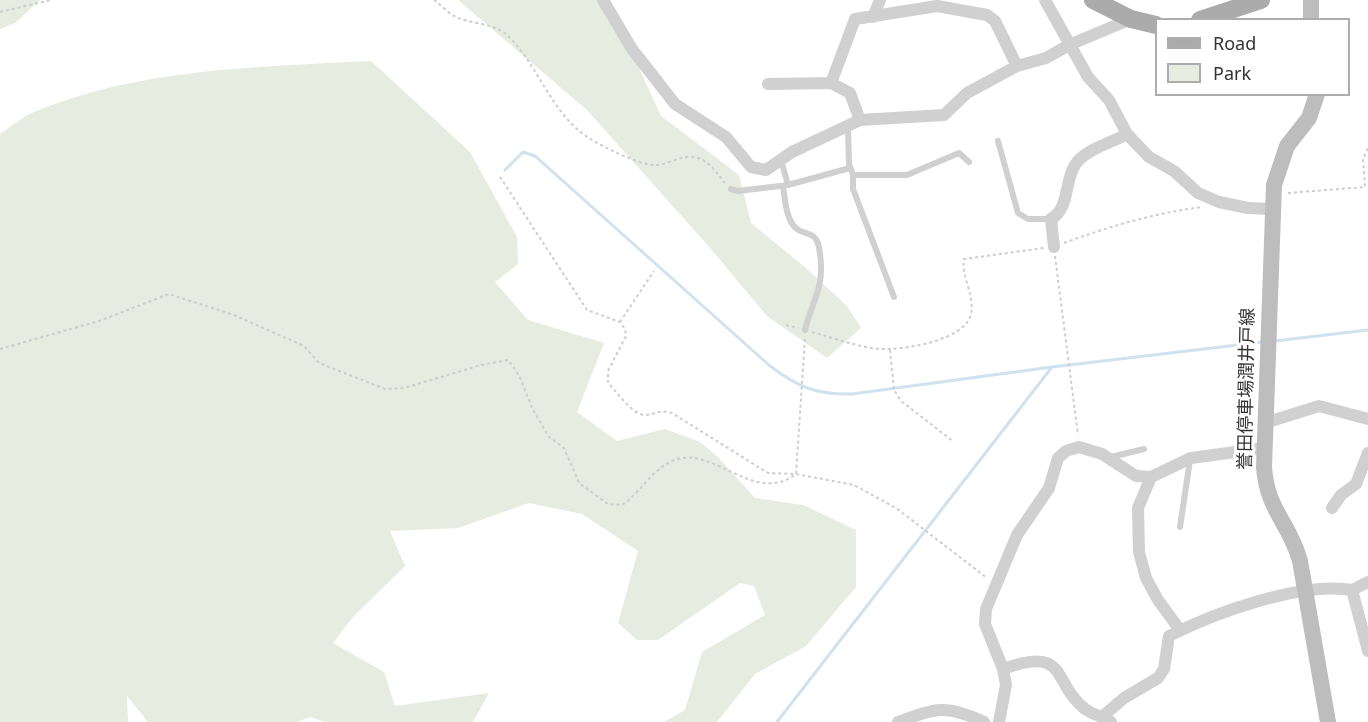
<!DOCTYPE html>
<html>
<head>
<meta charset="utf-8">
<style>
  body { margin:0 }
  #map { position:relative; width:1368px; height:722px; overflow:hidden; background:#fff; font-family:"Noto Sans",sans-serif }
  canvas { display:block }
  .legend { position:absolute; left:1155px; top:18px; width:195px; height:78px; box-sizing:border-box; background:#fff; border:2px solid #adadad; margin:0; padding:8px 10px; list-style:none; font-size:18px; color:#333 }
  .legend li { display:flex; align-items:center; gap:12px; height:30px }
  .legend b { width:30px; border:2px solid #adadad }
</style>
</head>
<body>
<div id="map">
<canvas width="1368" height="722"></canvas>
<ul class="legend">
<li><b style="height:8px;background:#ababab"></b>Road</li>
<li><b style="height:16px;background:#e6ecdf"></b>Park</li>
</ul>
</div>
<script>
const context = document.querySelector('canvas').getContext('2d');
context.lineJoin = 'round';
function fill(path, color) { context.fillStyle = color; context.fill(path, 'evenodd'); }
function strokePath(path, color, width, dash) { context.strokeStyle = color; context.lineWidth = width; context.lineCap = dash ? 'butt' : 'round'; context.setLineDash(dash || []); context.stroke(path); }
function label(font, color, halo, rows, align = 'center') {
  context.font = font + ' "Noto Sans","Noto Sans JP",sans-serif'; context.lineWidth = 6; context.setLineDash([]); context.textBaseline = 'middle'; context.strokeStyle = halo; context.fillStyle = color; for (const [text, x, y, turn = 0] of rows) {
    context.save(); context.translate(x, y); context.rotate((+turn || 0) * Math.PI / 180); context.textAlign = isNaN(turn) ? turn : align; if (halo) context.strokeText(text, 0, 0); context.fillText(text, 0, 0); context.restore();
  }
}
fill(new Path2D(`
  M0,0H40L15,23L0,29Z
  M458,0H608L661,116L739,175L751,223L806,268L847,306L861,328L827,358L767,316L711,249L587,110Z
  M371,61L470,152L517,237L518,264L495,282L528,320L604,343L577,412L617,441L665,429L700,442L717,456L755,498L803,505L856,530V587L806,646L755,674L717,722H664L685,710L702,652L765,615L754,586L740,583L658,640H637L618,623L638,551L582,514L529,503L458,528L390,531L405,566L352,618L333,643L384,672L395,706L489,693L473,722H325L310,717L297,722H148L127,696L128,722H0V134C11,127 22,117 34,112C140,68 258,67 371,61Z`), '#e6ecdf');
strokePath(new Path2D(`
  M505,170L523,152L535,156L770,366C798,387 816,395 852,394L1052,367
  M1275,341L1368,330
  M777,722L1052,367L1263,342`), '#cfe2ee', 3);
strokePath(new Path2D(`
  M434,0C441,5 448,13 456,17C471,24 494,23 507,35C538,64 551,114 589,138C601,146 641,166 656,165C663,165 671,161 678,159C702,151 711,166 725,183
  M0,12L51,0
  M500,177L587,310L620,322L625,329L626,336L608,371V383C617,392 632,414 644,415C655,415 658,409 672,413L768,473L796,474L854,485L896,508L987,578
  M1288,193L1365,187L1363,159L1368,148
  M1064,243C1111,226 1154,213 1203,207
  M1055,256L1078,435
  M620,322L654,271
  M786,325L798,328
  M812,332C834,338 857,347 880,349C903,350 965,341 971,314C975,295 961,277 964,259L1044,248
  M0,349L99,321L169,294L234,315L304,346L319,363L385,389L404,388L481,365L508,360L519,375L532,408L548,436L564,448L579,483L608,504L622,505C642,492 653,466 678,459C716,448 755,505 796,474L805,338
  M890,350L894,390L901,401L954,442`), '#cdcdcd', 2, [3, 3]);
strokePath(new Path2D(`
  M848,128L849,164L853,175V189L894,297
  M998,141L1018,213L1028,219H1051
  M781,160L788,185
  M853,175H907L959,153L969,162
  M783,186C785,199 786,221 797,229C802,233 810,233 814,237C819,241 819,248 820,254C825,288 812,300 805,330
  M731,189L738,191L788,185L850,168
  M1111,457L1144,449
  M1180,527L1190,460`), '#d0d0d0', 6);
strokePath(new Path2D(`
  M603,0L632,49L675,104L726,137L751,167L766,170L792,152L860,120L944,115L967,93L1017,66L1046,58L1069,45L1131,19
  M1045,0L1088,77L1109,100L1127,134L1149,157L1174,171L1198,193L1219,202L1248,208L1271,209
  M873,17L880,0
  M831,83L855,19L937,6L987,15L995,21L1017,66
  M768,84L831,83L850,93L860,120
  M1054,247L1051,219C1070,208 1064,182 1075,165C1084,150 1111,143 1127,134
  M1265,423L1319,406L1368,419
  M1151,477L1138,508L1139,552L1146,578L1158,600L1180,630
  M1332,508L1341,495L1356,484L1368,453
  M1352,590L1368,582
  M1003,669C1069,645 1051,682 1085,709C1093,715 1103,716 1111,722
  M1103,716L1124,698L1158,678L1164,669L1169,636C1214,613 1302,581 1352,590L1368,651
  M898,722C936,708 946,704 984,722
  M999,722L1006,685L1003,669L985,624L986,609L1017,535L1049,488L1058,458L1066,451L1079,447L1102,454L1136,476L1151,477L1191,458L1265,448`), '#d0d0d0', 12);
strokePath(new Path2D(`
  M1311,20V0
  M1317,94L1309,118L1287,146L1274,185L1264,467C1267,511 1290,523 1300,561L1328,722`), '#bdbdbd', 16);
strokePath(new Path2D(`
  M1093,0L1131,19L1156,25
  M1200,20L1261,0`), '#ababab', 18);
label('18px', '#333', '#fff', [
  ["誉田停車場潤井戸線",1247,389,-89]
]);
</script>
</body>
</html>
